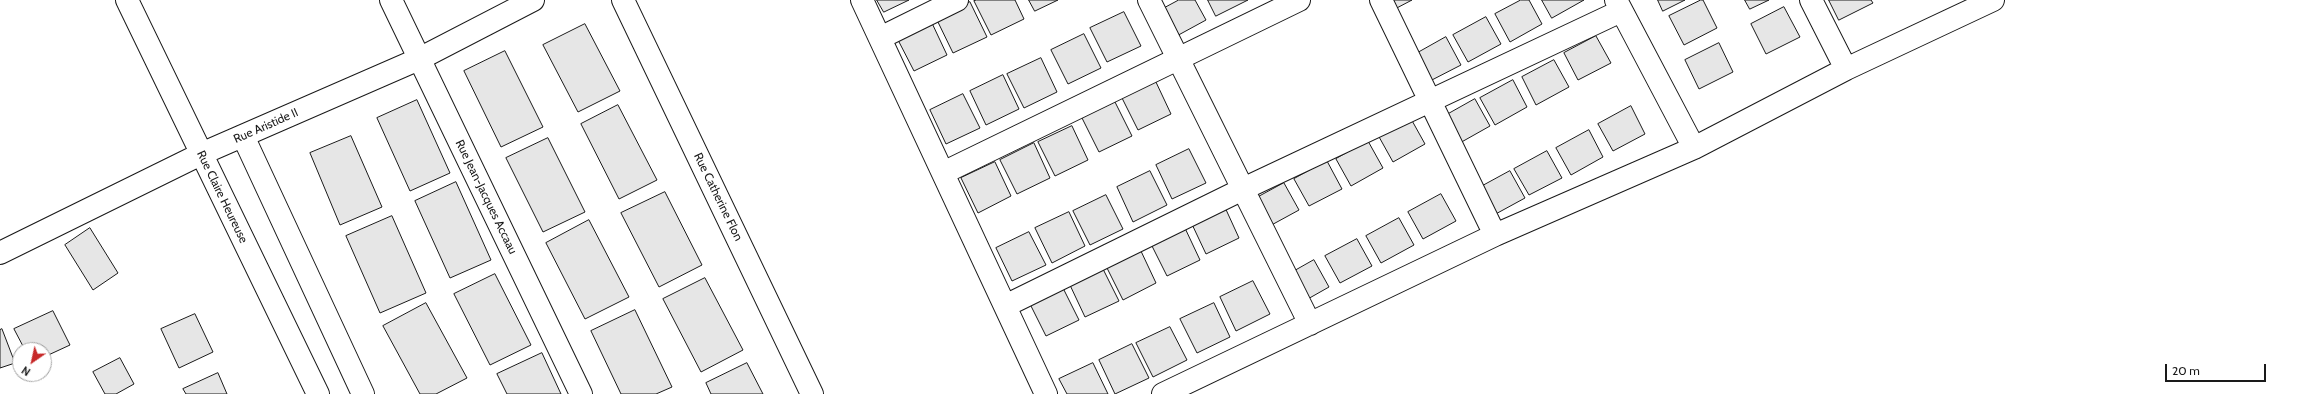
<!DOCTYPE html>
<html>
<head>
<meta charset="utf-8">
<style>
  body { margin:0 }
  #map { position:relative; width:2307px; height:394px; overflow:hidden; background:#fff; font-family:Cabin,sans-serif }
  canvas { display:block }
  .north { position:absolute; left:12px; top:342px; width:40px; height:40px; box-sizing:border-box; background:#fff; border:1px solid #a3a3a3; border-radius:50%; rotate:214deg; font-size:11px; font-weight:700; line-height:16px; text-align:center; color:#1a1a1a }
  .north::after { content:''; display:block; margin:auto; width:14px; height:18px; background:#c62828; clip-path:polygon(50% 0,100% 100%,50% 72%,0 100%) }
  .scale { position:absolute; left:2165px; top:364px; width:101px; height:18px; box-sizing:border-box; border:2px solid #1a1a1a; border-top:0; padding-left:5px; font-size:12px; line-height:14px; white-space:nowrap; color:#1a1a1a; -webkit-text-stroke:3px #fff; paint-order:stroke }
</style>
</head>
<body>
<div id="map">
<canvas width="2307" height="394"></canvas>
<div class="north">N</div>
<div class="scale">20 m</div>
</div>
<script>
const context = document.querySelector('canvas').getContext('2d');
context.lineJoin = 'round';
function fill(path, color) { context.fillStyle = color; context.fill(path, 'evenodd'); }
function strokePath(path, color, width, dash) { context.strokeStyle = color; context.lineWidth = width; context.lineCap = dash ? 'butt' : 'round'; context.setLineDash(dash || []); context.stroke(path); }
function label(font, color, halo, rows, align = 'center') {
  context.font = font + ' Cabin,sans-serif'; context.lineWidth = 3; context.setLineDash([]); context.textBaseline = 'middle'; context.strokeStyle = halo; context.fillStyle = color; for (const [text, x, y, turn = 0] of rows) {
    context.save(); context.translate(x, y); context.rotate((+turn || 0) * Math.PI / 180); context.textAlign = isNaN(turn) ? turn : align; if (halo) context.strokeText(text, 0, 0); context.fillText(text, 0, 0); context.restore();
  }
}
const building = new Path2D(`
  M877,0H909L884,12Z
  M977,0H1015L1024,19L991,35L974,1Z
  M1029,0H1058L1035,11Z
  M1179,0H1195L1206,20L1173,38L1159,11Z
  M1208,0H1248L1216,16Z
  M1387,0H1412L1393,10Z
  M1521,0H1529L1542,24L1510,42L1495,14Z
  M1542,0H1584L1552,18Z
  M1658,0H1685L1663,11Z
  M1701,0H1703L1717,28L1684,45L1669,16Z
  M1745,0H1769L1750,9Z
  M1829,0H1871L1873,3L1839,20Z
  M970,2L987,37L953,53L936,18Z
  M1784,7L1800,37L1766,54L1751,24Z
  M1124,12L1141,46L1107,62L1090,28Z
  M1486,17L1501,44L1468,62L1453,35Z
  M931,21L947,55L914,71L897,38Z
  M585,24L620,91L578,112L543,45Z
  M1084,34L1101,68L1068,84L1051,50Z
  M1596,36L1611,63L1578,80L1564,53Z
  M1446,37L1461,65L1428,82L1414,55Z
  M1719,43L1733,72L1699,89L1685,60Z
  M505,51L543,127L501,147L464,71Z
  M1041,58L1057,92L1024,108L1007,74Z
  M1554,60L1569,87L1536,105L1522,77Z
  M1003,75L1019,109L986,125L970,91Z
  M1155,80L1171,114L1138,130L1121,96Z
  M1513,80L1527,107L1495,125L1480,98Z
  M963,94L980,128L946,144L930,110Z
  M1475,99L1490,126L1458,144L1443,117Z
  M417,100L450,173L410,191L377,118Z
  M1115,102L1132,136L1099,152L1082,118Z
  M618,105L657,180L619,199L581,124Z
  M1631,106L1645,134L1613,151L1598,124Z
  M1410,117L1425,144L1393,162L1378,135Z
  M1072,126L1088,160L1055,176L1038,142Z
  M1589,130L1603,157L1571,175L1556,148Z
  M351,136L382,207L340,225L310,153Z
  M548,138L585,212L543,232L506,158Z
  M1368,141L1383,168L1351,186L1336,159Z
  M1034,143L1050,178L1017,194L1000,160Z
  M1189,149L1206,183L1172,199L1156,165Z
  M1547,151L1562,178L1529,195L1514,169Z
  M1327,161L1342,189L1309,206L1294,179Z
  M995,162L1011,196L978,213L961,178Z
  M1150,171L1167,205L1133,222L1117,187Z
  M1510,171L1525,198L1492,216L1477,189Z
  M456,182L491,260L450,278L415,201Z
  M1284,183L1299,210L1266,228L1251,201Z
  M665,192L702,265L659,287L621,213Z
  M1441,194L1456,221L1423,239L1408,212Z
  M1106,195L1123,229L1090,245L1073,211Z
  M1223,203L1239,238L1206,254L1190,220Z
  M1069,212L1085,246L1052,263L1035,228Z
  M392,216L426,293L380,313L346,236Z
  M1399,218L1414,245L1381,263L1366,236Z
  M589,220L629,297L585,319L546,243Z
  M1184,226L1200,260L1167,276L1150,242Z
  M90,228L118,273L93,290L65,245Z
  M1029,232L1046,265L1012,281L996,248Z
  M1357,239L1372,266L1340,283L1325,256Z
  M1140,249L1156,283L1123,300L1106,266Z
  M1314,260L1329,287L1306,300L1291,273Z
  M1102,267L1119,301L1085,317L1069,283Z
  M495,274L531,345L490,365L454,294Z
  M705,278L743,350L701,372L663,299Z
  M1253,281L1270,314L1236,331L1220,297Z
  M1062,286L1079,320L1046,336L1029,302Z
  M426,303L467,378L436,394H420L383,326Z
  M1214,303L1230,337L1197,353L1180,319Z
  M635,310L672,387L656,394H621L591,331Z
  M53,311L70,345L44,357V350H25L14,329Z
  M195,314L213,352L179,368L161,329Z
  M1170,327L1187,360L1153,377L1136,343Z
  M2,329L15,363L0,368V330Z
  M1132,344L1149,378L1115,394L1099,360Z
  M542,353L561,394H507L497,374Z
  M120,358L134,384L116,394H105L93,372Z
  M747,363L763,394H711L706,383Z
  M1093,363L1108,394H1067L1059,379Z
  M218,373L227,394H186L183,389Z`);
fill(building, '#e6e6e6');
strokePath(building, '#1a1a1a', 1);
const minor = new Path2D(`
  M127,0L318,394
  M391,0L581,394
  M623,0L812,394
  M862,0L1046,394
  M1149,0L1310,324
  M1381,0L1495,235
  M1616,0L1694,148
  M1811,0L1846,69
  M880,38L957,0
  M243,136L363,394
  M943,173L1299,0
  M0,253L201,154L419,59L533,0
  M1005,306L1243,189L1621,11
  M1163,394L1495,235L1694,148L1846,69L1993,0`);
strokePath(minor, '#1a1a1a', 24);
strokePath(minor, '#fff', 22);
label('12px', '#1a1a1a', '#fff', [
  ["Rue Aristide II",266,126,-24],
  ["Rue Claire Heureuse",222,197,64],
  ["Rue Jean-Jacques Accaau",486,197,64],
  ["Rue Catherine Flon",718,197,64]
]);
</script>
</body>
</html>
